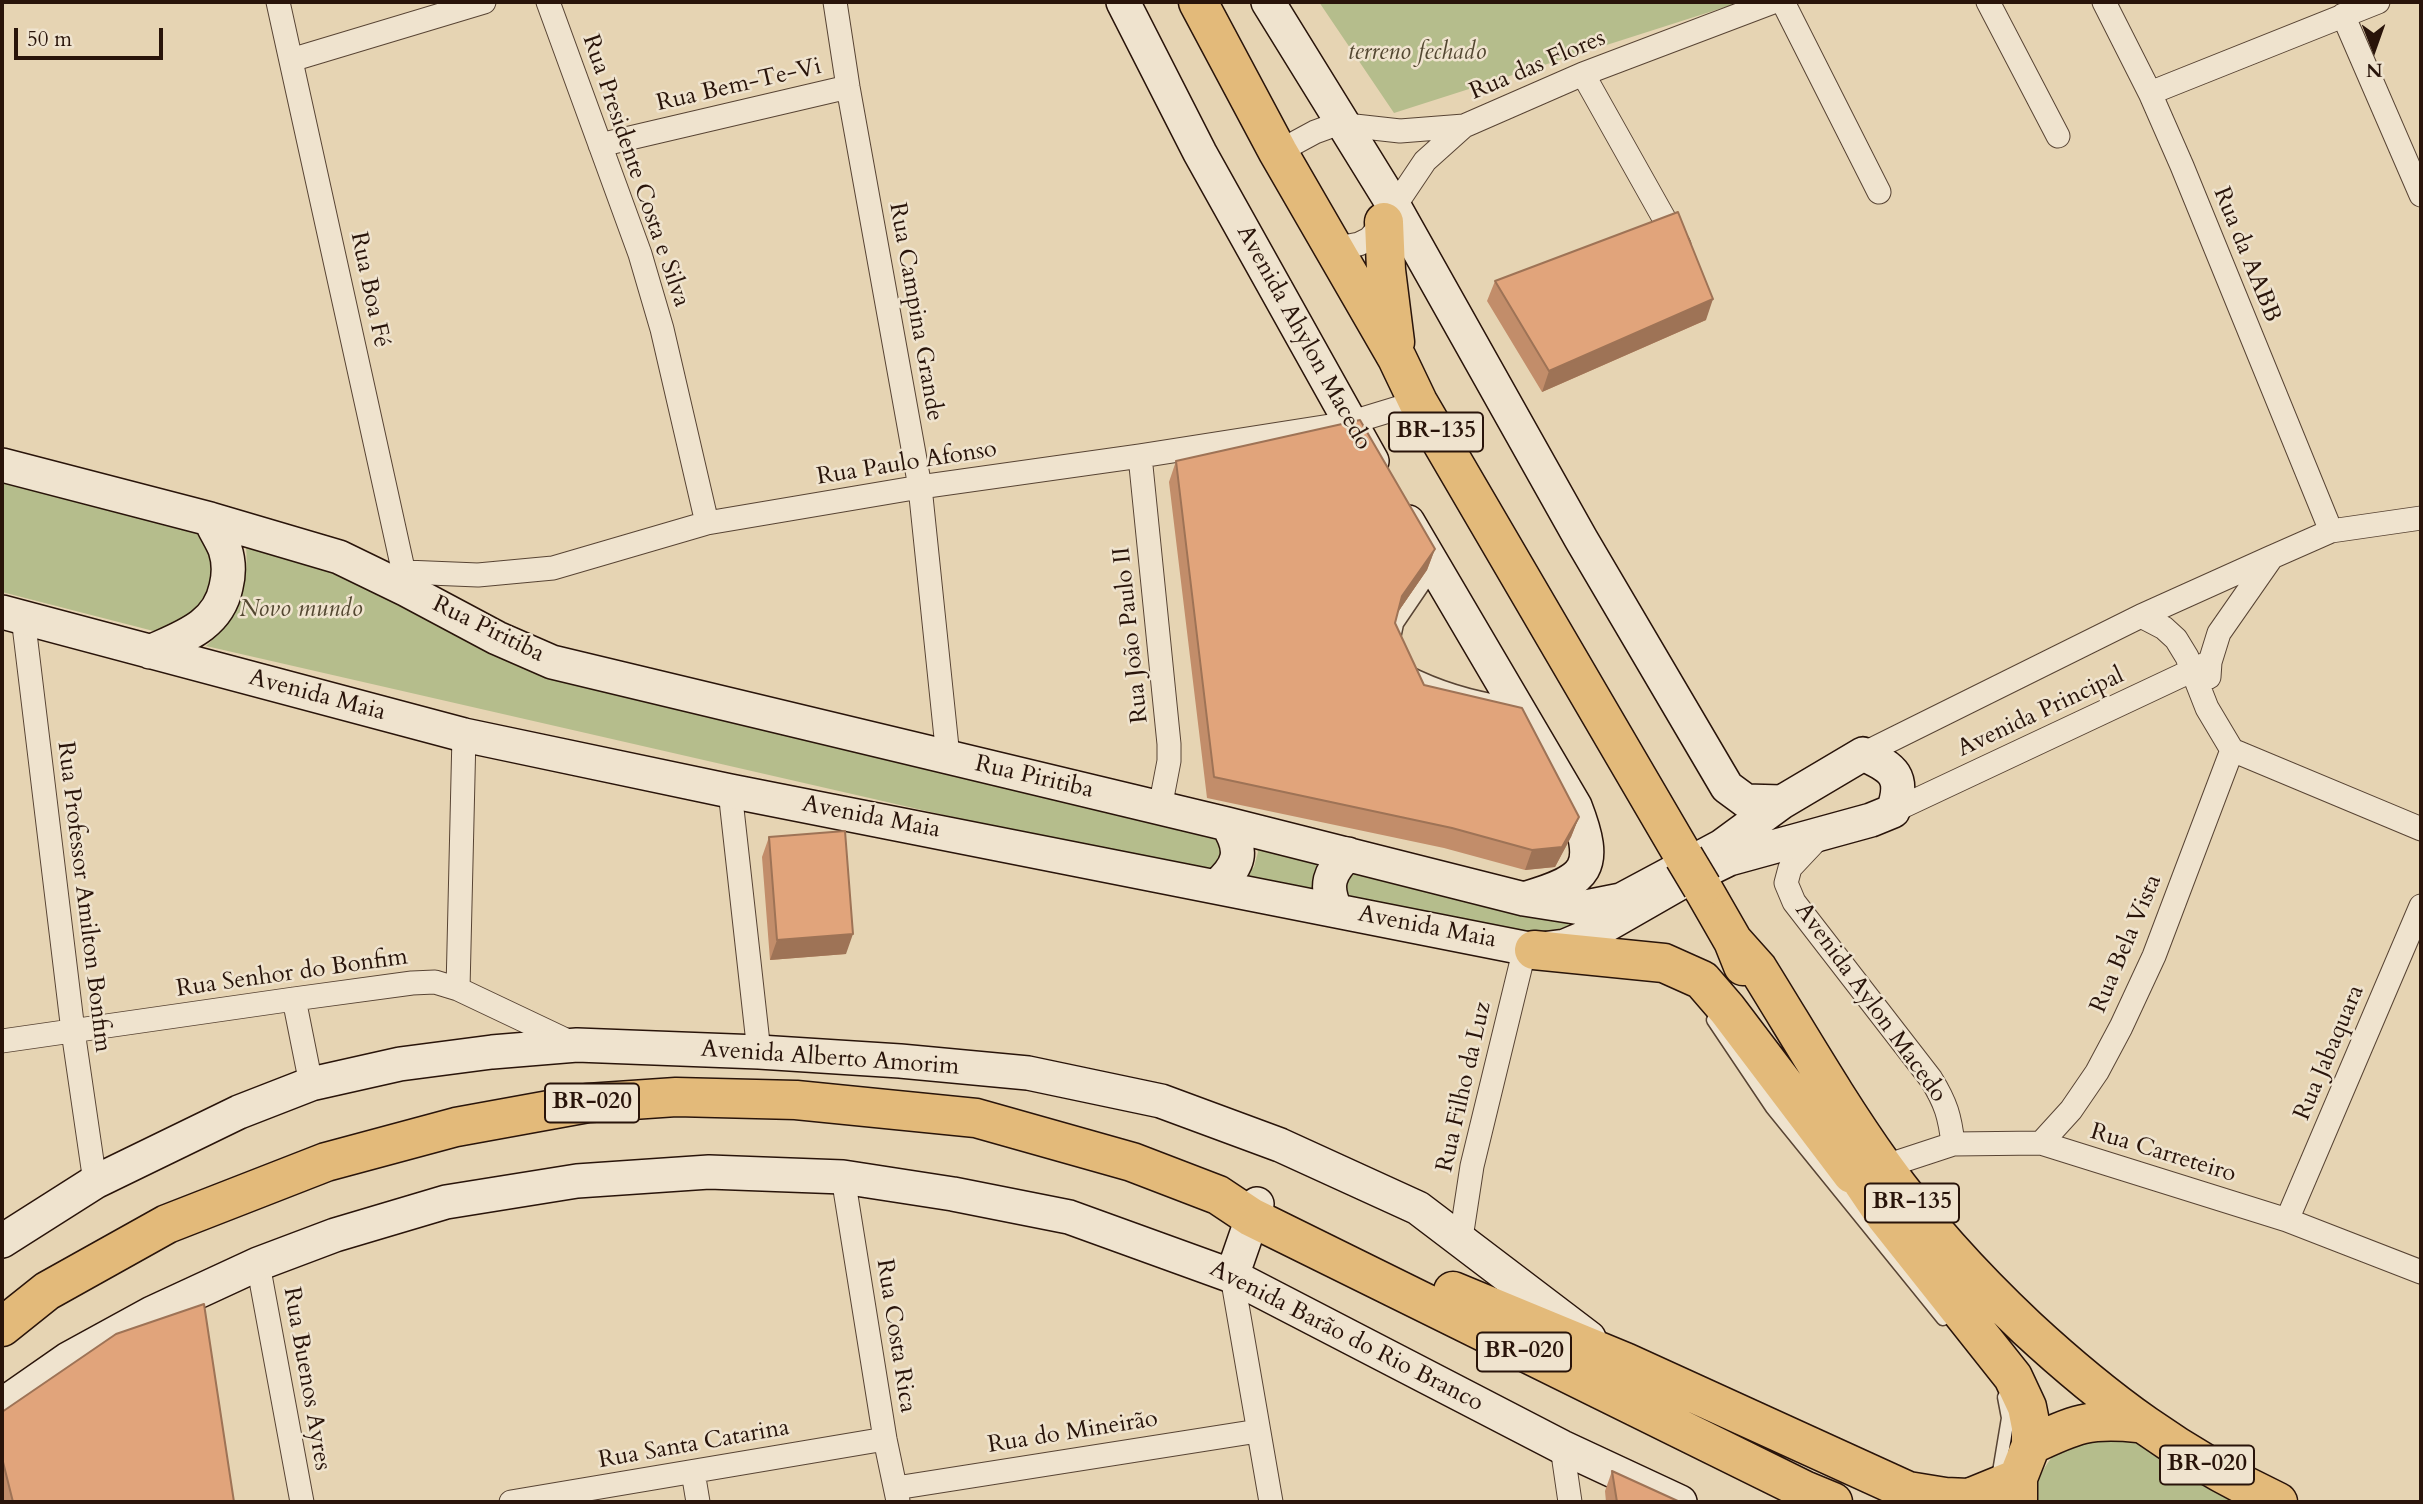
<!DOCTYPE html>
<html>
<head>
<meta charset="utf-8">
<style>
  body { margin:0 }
  #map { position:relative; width:2423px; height:1504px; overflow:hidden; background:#e6d4b3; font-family:Cardo,serif }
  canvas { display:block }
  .frame { position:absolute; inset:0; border:4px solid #29140a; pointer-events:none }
  .north { position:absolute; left:2339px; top:14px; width:70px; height:70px; -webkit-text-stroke:5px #efe3ce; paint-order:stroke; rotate:179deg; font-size:19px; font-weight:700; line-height:28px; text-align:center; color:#29140a }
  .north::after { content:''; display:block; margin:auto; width:24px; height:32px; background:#29140a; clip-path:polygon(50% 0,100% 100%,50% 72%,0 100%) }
  .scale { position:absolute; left:14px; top:28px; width:149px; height:32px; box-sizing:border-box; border:4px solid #29140a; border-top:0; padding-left:9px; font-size:21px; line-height:24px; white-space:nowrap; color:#29140a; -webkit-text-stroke:5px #efe3ce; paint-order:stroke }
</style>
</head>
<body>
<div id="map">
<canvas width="2423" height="1504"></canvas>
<div class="frame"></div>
<div class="north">N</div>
<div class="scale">50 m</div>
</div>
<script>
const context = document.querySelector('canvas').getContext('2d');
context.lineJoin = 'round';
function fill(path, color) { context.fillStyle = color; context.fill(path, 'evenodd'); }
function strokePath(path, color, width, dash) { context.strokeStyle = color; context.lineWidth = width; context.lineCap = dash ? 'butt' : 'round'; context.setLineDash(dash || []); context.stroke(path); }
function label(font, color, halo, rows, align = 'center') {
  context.font = font + ' Cardo,serif'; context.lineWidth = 5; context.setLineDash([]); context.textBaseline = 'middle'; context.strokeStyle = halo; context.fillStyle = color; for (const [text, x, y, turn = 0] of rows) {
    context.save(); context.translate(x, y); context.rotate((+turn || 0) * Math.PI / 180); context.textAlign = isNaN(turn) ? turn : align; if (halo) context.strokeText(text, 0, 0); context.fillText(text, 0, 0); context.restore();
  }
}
fill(new Path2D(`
  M1319,2H1741L1394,113Z
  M2,479L220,533L225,585L169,635L2,592Z
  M245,537L478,627L1231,830L1222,875L1162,865L206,646C240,615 251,582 245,537Z
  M1252,837L1336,854L1324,900L1234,882L1254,867L1258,852Z
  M1343,870L1601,914L1569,941L1342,900Z
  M2117,1433L2249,1502H2032C2036,1481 2047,1456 2067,1445C2079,1439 2103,1436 2117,1433Z`), '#b5bd8c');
const lane = new Path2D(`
  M1393,643L1397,624L1433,571
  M1406,671C1439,688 1473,698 1509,703
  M1713,1020L1772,1108L1943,1319
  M1998,1478L2008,1418L2004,1397`);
const street = new Path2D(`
  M278,2L407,587
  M548,2L640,254L662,329L707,523
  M835,2L848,87L920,487L948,757
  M1783,2L1879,192
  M1988,2L2058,136
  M2104,2L2150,93L2182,166L2331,531
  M2343,15L2421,195
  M291,60L484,2
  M1583,74L1679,245
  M2150,93L2378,2
  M600,145L848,87
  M1278,152L1315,132L1337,124L1400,131L1464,126L1583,74L1773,2
  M1333,249L1359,244L1369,239L1384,222L1425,161L1464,126
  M1140,456L1169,744V761L1160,808
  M405,572L478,575L553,568L707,523L920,487L1140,456L1349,423L1418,402
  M23,617L73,1031L95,1182
  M2209,677L2210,662L2219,633L2272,557L2331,531L2421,518
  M2232,750L2421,829
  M1863,754L2141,616L2272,557
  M730,791L759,1052
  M1893,811L2210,662
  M1822,834L1790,868L1786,883L1794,902L1931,1079C1946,1103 1950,1117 1953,1144
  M458,989L464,735
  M294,999L311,1084
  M2,1041L294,999L412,983L435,982L458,989L574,1044
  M2041,1143L2071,1110L2097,1072L2121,1027L2154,956L2232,750L2207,708L2187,657L2176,639L2164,628L2141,616
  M1883,1167L1953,1144L2041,1143L2287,1220L2421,1272
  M843,1177L885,1439L898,1501
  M2287,1220L2421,906
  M1461,1238L1472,1166L1525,948
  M258,1264L302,1502
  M1232,1276L1271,1502
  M1562,1447L1570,1502
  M693,1472L698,1502
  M896,1488L1258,1431
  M511,1502L885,1439`);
const secondary = new Path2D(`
  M1123,2L1200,153L1372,461
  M1268,2L1394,206L1581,539L1727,787L1746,801L1782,802
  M2,465L210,519L339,557L407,590L497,638L552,662L1227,824L1524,899L1581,908L1621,900L1722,846L1782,802L1863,754C1894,768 1905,776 1893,811L1871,820L1729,859L1680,883L1584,938L1565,946L1534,950L730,791L464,735L2,612
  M1408,522L1575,806C1599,868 1588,880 1527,898
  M150,652C183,637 218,626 226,587C229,575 229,561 225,549C221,539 214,529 210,519
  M1217,886C1240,865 1244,851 1227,824
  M1336,910C1324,886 1329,872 1348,854
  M2,1241L95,1182L239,1112L311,1084L400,1064L492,1052L577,1045L759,1052L900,1061L1028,1073L1161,1101L1280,1145L1418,1208L1589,1338
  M1232,1276L1257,1204
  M2,1405L68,1359L152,1313L258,1264L335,1235L446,1202L577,1181L709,1172L843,1177L953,1194L1069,1217L1232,1276L1562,1447L1680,1502`);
const highway = new Path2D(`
  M1198,2L1278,152L1397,358L1418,402L1684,857
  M1384,222L1386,270L1395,342
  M1702,887L1733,941L1743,966
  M1733,941L1758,969C1799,1035 1838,1103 1883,1166C1925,1225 1974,1278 2027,1328C2106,1401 2180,1456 2278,1502
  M1534,950L1664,963L1702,980L1727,1009L1852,1174
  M1840,1149L1886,1217L2013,1377L2027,1407L2031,1427V1445L2018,1478V1502
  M1453,1291L1625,1362L1908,1491L1945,1497L1969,1498L2018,1478
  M2,1327L47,1291L167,1224L326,1162L456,1127L588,1103L676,1097L796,1100L976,1118L1132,1162L1218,1195L1251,1217L1804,1490L1833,1502
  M2031,1445C2075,1424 2089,1418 2138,1423`);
strokePath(lane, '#584434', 15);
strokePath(street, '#584434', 25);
strokePath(secondary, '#29140a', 36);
strokePath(highway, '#29140a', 41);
strokePath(lane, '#efe3ce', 12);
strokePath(street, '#efe3ce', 23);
strokePath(secondary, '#efe3ce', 33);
strokePath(highway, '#e3ba7a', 38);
const highwayBridge = new Path2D(`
  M1684,857L1702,887`);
strokePath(highwayBridge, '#29140a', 41, []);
strokePath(highwayBridge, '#e3ba7a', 38);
fill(new Path2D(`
  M1495,281L1706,320L1542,392L1487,301Z
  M1176,461L1435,549L1427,570L1398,612L1395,623L1424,685L1579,817L1571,837L1555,867L1525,870L1444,848L1207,798L1169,482Z
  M769,837L846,954L770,960L762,857Z
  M2,1412L234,1502H2Z
  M1612,1471L1680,1502H1606L1605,1491Z`), '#c28d6a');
fill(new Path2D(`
  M1713,299L1706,320L1542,392L1549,371Z
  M1435,549L1427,570L1395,616L1402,596Z
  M1579,817L1571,837L1555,867L1525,870L1532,850Z
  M853,934L846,954L770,960L777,940Z`), '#9e7356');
const building = new Path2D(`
  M1678,212L1713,299L1549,371L1495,281Z
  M1360,420L1435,549L1402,596L1395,623L1424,685L1522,708L1579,817L1562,847L1532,850L1452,828L1214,777L1176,461Z
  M845,831L853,934L777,940L769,837Z
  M204,1304L234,1502H13L2,1458V1412L116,1334Z
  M1612,1471L1680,1502H1617Z`);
fill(building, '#e1a47b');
strokePath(building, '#9e7356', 2);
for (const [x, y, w] of [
  [1436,432,94],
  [592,1103,94],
  [1912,1203,94],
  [1524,1352,94],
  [2207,1465,94]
]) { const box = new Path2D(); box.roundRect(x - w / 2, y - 19.5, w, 39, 5); context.fillStyle = '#efe3ce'; context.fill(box); strokePath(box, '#29140a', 2); }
label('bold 23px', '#29140a', null, [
  ["BR-135",1436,432],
  ["BR-020",592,1103],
  ["BR-135",1912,1203],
  ["BR-020",1524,1352],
  ["BR-020",2207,1465]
]);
label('italic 24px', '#534731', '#efe3ce', [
  ["terreno fechado",1417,53],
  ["Novo mundo",301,610]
]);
label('24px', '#29140a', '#efe3ce', [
  ["Rua das Flores",1538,66,-23],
  ["Rua Bem-Te-Vi",739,86,-13],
  ["Rua Presidente Costa e Silva",635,171,71],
  ["Rua da AABB",2246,255,68],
  ["Rua Boa Fé",369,290,78],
  ["Rua Campina Grande",915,312,80],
  ["Avenida Ahylon Macedo",1303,338,61],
  ["Rua Paulo Afonso",907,464,-9],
  ["Rua Piritiba",488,630,26],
  ["Rua João Paulo II",1132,635,-96],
  ["Avenida Maia",317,696,15],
  ["Avenida Principal",2041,713,-25],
  ["Rua Piritiba",1034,778,13],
  ["Avenida Maia",871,818,11],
  ["Rua Professor Amilton Bonfim",83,897,83],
  ["Avenida Maia",1427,928,11],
  ["Rua Bela Vista",2127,944,-67],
  ["Rua Senhor do Bonfim",292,974,-8],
  ["Avenida Aylon Macedo",1870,1003,54],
  ["Rua Jabaquara",2330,1053,-67],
  ["Avenida Alberto Amorim",830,1059,4],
  ["Rua Filho da Luz",1465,1087,-77],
  ["Rua Carreteiro",2163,1154,17],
  ["Rua Costa Rica",895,1336,81],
  ["Avenida Barão do Rio Branco",1346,1337,27],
  ["Rua Buenos Ayres",306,1379,80],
  ["Rua do Mineirão",1073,1433,-9],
  ["Rua Santa Catarina",694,1445,-10]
]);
</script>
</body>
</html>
